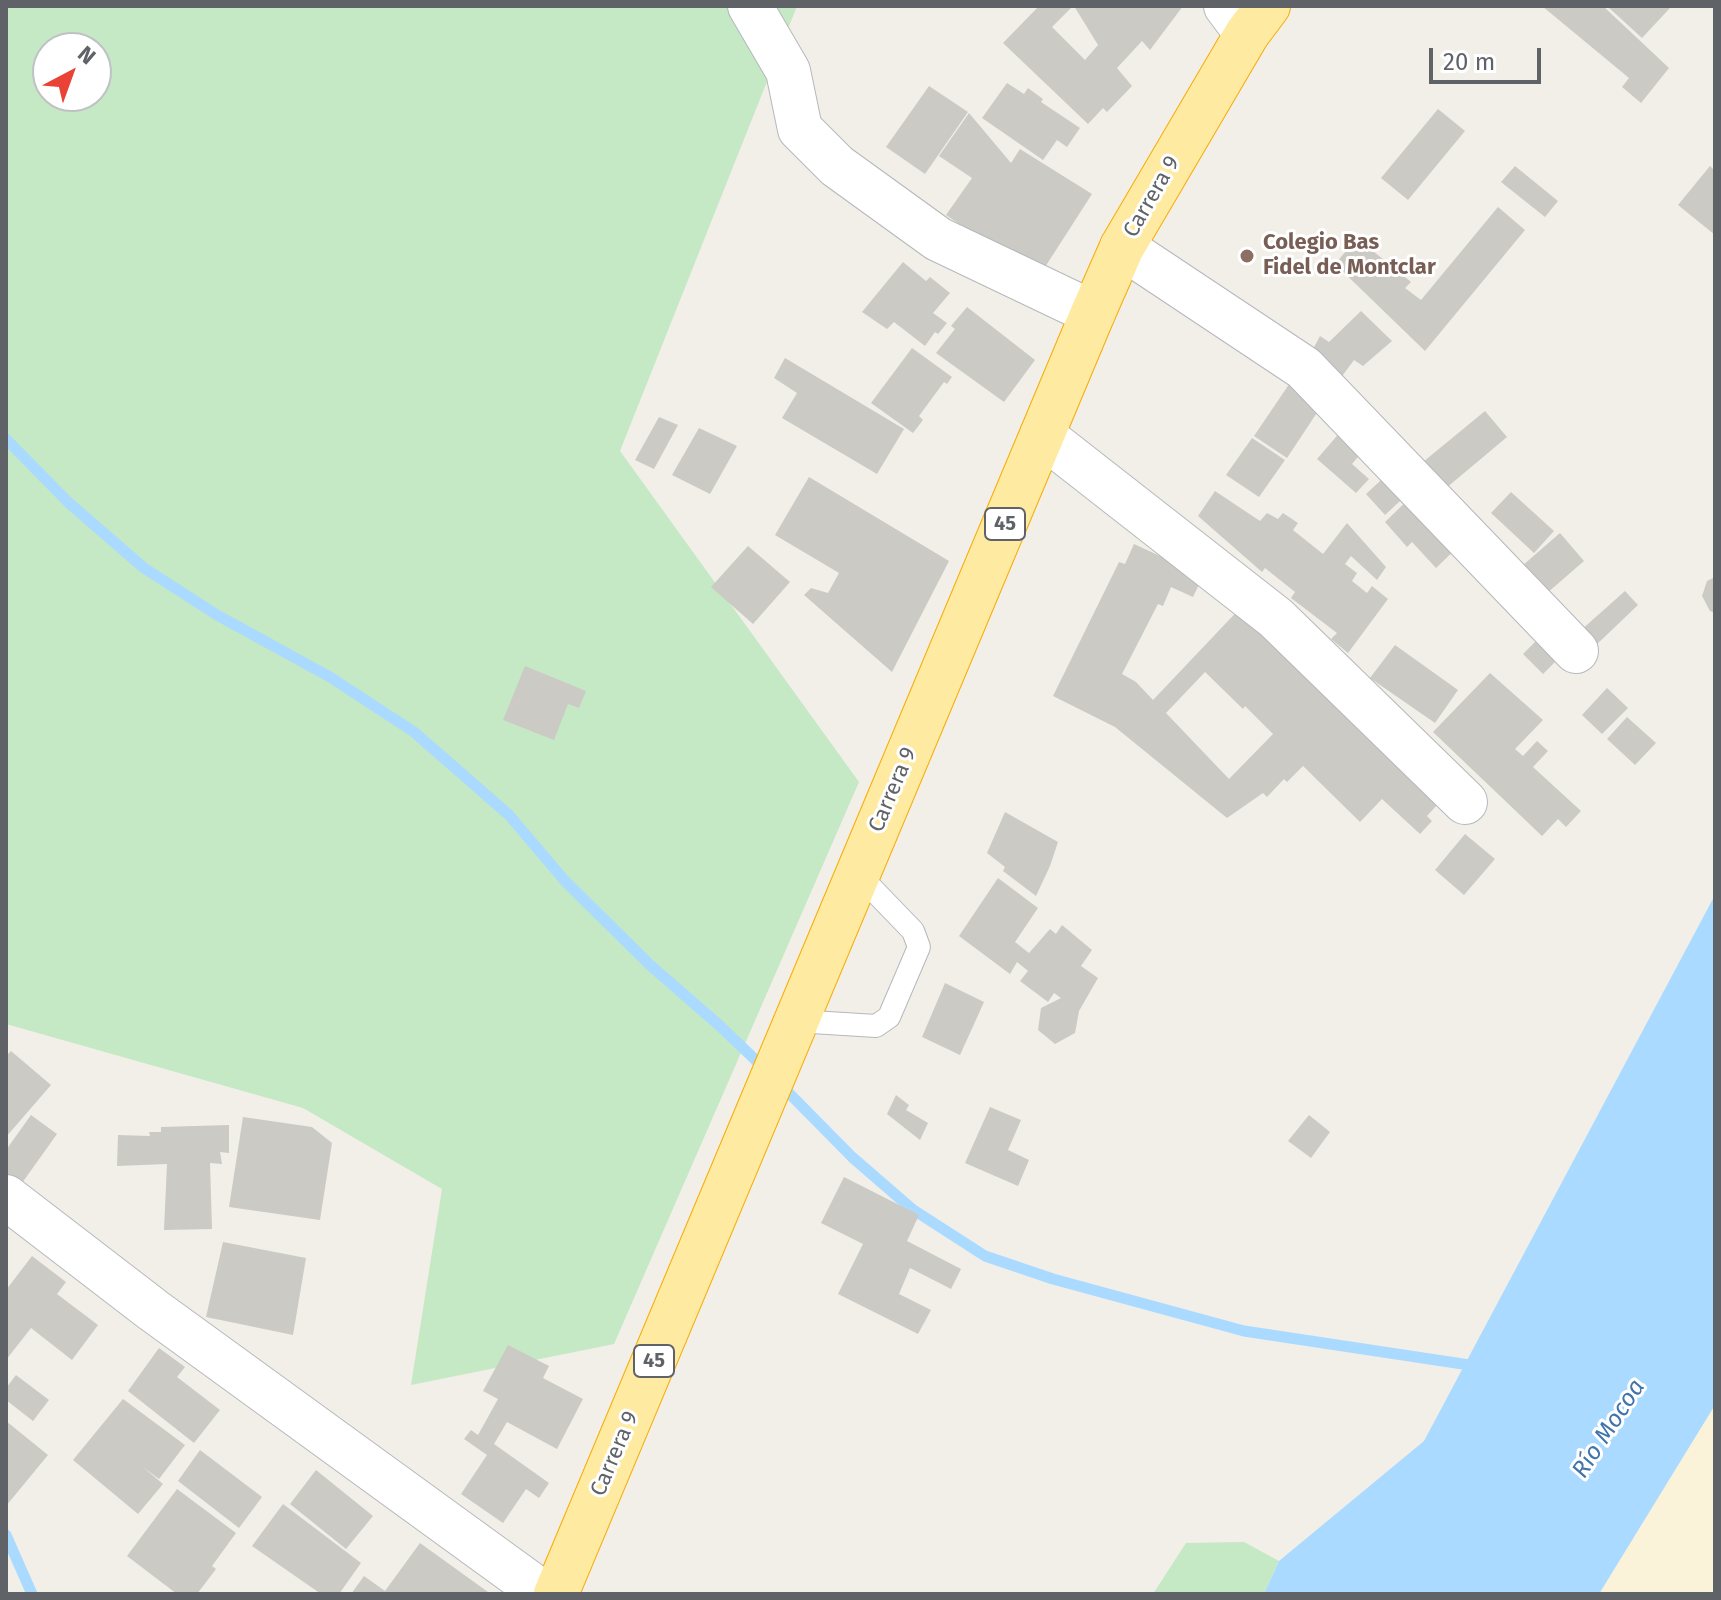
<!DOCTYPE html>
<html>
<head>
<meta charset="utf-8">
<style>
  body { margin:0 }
  #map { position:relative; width:1721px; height:1600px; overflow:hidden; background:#f1efe8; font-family:"Fira Sans",sans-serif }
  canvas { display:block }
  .frame { position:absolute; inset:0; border:8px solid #5f6368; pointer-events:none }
  .north { position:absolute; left:32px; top:32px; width:80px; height:80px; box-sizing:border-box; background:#fff; border:2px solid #bfc1c3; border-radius:50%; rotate:41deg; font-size:22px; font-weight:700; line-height:32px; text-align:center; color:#5f6368 }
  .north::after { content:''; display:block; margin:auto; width:28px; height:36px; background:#ea4335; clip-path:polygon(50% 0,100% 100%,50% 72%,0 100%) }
  .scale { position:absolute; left:1429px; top:48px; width:112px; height:36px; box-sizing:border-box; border:4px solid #5f6368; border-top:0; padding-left:10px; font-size:24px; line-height:28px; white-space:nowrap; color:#5f6368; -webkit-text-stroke:6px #fff; paint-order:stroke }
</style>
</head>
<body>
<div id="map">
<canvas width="1721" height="1600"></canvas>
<div class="frame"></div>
<div class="north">N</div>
<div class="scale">20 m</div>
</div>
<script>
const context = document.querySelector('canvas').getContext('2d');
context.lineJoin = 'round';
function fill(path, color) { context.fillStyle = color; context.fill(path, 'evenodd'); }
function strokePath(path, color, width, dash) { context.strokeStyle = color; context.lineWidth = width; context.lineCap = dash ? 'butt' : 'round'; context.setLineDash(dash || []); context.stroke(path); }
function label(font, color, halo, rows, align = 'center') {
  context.font = font + ' "Fira Sans",sans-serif'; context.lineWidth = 6; context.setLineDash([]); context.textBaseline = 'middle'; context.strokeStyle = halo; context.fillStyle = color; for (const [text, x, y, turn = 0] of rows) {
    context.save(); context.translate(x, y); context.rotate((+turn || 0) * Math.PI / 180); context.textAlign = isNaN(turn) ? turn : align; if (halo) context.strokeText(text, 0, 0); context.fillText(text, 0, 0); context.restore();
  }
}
fill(new Path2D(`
  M6,6H797L620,451L859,782L614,1344L411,1385L442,1189L303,1108L6,1024ZM48,48H96V96H48Z
  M1244,1542L1279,1561L1264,1594H1153L1186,1543Z`), '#c5e8c5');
fill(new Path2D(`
  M1715,1405V1594H1599Z`), '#fbf3d9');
fill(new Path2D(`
  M1715,895V1405L1599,1594H1264L1279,1561L1424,1441Z`), '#aadaff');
strokePath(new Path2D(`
  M6,439L69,503L144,568L217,615L330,677L414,732L509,815L565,881L650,965L720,1026L767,1071
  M779,1083L852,1157L912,1209L985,1256L1053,1279L1244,1331L1476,1366
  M6,1535L32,1594`), '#aadaff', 11);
fill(new Path2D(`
  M1039,6H1073L1052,27L1085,60L1098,45L1074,6H1183L1150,50L1142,41L1117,68L1132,86L1107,112L1103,108L1088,124L1003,43Z
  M1542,6H1603L1669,68L1641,103L1622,87L1629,78Z
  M1607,6H1667L1670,8L1642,38Z
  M1007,83L1024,94L1028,88L1043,99L1041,102L1080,128L1067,147L1057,140L1043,160L982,118Z
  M929,86L968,112L925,174L886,147Z
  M1438,109L1465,131L1408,200L1381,178Z
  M969,113L1011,163L1020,149L1092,194L1038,278L946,215L972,178L939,156Z
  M1515,166L1558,201L1545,217L1501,182Z
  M1710,166L1715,171V235L1678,205Z
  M1498,207L1525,230L1425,351L1335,264L1357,238L1411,282L1405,288L1421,300Z
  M903,262L926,281L930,277L950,293L933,313L947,323L938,334L935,332L925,346L894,322L887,329L862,312Z
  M967,307L1035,360L1004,402L936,353L955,329L951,326Z
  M1361,311L1392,341L1363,366L1354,360L1337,383L1313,349L1320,336L1329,342Z
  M912,348L952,377L947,384L944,382L919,416L923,420L913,433L871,403Z
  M785,358L904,429L877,474L782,418L797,393L774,378Z
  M1296,374L1328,396L1287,458L1254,436Z
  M1485,411L1507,437L1445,489L1423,462Z
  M659,417L678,425L654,469L635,460Z
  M1348,423L1370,443L1352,464L1369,479L1356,493L1317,459Z
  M699,428L737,446L710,494L672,475Z
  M1252,438L1285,460L1259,497L1226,475Z
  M1394,468L1413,489L1385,515L1366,494Z
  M809,477L949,561L892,672L804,595L811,588L828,593L839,573L775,535Z
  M1215,491L1260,521L1267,513L1278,519L1283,513L1298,523L1293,530L1323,554L1347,523L1386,567L1377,580L1351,556L1345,564L1357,573L1352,581L1367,593L1372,586L1388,599L1348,653L1331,639L1337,633L1291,598L1295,592L1265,568L1262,572L1198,516Z
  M1416,492L1463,542L1436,568L1412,542L1407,547L1385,522Z
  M1511,492L1554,531L1534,553L1491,513Z
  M1560,533L1584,561L1546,594L1522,566Z
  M1134,544L1203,576L1193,597L1171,587L1163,606L1158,604L1122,674L1136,682L1153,700L1246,602L1450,791L1427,816L1432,821L1420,834L1382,799L1360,822L1303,766L1287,782L1284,779L1267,797L1263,793L1227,818L1115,727L1053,696L1119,562L1125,564ZM1205,672L1243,709L1245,706L1273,734L1229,779L1166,713Z
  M748,546L790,582L753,624L711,587Z
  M1715,577V613L1710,611L1702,596L1707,581Z
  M1625,591L1638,605L1594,647L1580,631Z
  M1549,628L1568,649L1543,674L1523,654Z
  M1395,645L1458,690L1435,723L1370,678Z
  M525,666L586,691L579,708L568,704L554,740L503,720Z
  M1490,673L1543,720L1515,749L1523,756L1537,741L1548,751L1533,767L1581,811L1566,827L1558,819L1542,836L1433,732Z
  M1607,688L1628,708L1602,734L1582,715Z
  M1627,717L1656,743L1635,765L1607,739Z
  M1005,812L1058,842L1050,866L1036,896L1003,871L1005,867L987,853Z
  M1465,834L1495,859L1464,895L1435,870Z
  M998,878L1038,908L1015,942L1029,953L1050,929L1056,934L1062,925L1092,950L1081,966L1098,978L1079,1011L1075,1033L1055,1044L1038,1030L1041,1008L1061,998L1054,993L1048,1002L1020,981L1028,971L1017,962L1010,974L959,936Z
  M945,983L984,1002L960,1055L922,1037Z
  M11,1051L51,1085L6,1137V1056Z
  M896,1095L909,1105L906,1110L928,1123L920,1140L887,1114Z
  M990,1107L1021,1120L1008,1150L1029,1160L1018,1186L965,1163Z
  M31,1115L57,1134L17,1190L6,1182V1150Z
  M1309,1115L1330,1132L1311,1158L1288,1141Z
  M243,1117L312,1127L332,1143L320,1220L229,1207Z
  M229,1125V1153L220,1152L222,1164L210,1163L212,1229L164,1230L167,1164L117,1166L118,1135L150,1136L149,1132H161V1127Z
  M844,1177L919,1215L907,1241L961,1269L951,1289L910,1268L899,1294L931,1310L918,1334L838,1294L863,1244L821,1223Z
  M223,1242L306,1258L293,1335L206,1317Z
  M32,1256L66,1282L57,1294L98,1325L72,1360L31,1328L6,1360V1290Z
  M508,1345L549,1366L543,1378L583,1399L557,1449L507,1422L494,1444L549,1483L539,1498L526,1489L503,1523L461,1494L487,1455L464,1439L471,1430L478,1435L498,1399L483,1391Z
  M159,1348L185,1367L177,1377L220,1410L194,1443L128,1391Z
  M16,1375L49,1400L33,1421L6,1400V1388Z
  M123,1399L185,1445L159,1479L143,1467L163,1484L138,1514L73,1460Z
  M6,1421L48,1455L6,1506Z
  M200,1450L262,1497L239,1528L178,1481Z
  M316,1470L373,1516L346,1549L290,1504Z
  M177,1489L236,1533L212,1566L216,1569L197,1594H177L127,1556Z
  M283,1504L361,1563L339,1594H321L252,1546Z
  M420,1543L488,1592L487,1594H351L364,1576L385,1591Z`), '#cccac5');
const service = new Path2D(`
  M796,1021L876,1026L889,1017L919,947L913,931L858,874`);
const minor = new Path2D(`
  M750,6L788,71L800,129L837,166L938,239L1093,313
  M1226,6L1247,34
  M1122,247L1304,368L1576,651
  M1042,435L1276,618L1465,802
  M6,1197L153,1310L544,1594`);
const trunk = new Path2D(`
  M556,1594L1093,313L1122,247L1247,34L1268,6`);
strokePath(service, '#b5b8bc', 24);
strokePath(minor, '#b5b8bc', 46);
strokePath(trunk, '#f9ab00', 46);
strokePath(service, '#fff', 22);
strokePath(minor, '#fff', 44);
strokePath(trunk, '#feeaa1', 44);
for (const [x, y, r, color] of [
  [1247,256,8,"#8d6e63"]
]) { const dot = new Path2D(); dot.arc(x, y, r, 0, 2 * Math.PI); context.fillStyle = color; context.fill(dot); strokePath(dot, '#fff', 3); }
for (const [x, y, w] of [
  [1005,524,40],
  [654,1361,40]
]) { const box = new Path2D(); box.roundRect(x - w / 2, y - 16, w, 32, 6); context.fillStyle = '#fff'; context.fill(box); strokePath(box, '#5f6368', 2); }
label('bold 20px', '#5f6368', null, [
  ["45",1005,524],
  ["45",654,1361]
]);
label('22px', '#5f6368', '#fff', [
  ["Carrera 9",1152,197,-60],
  ["Carrera 9",893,790,-67],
  ["Carrera 9",615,1454,-67]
]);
label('bold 22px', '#785e54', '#fff', [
  ["Colegio Bas",1263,243],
  ["Fidel de Montclar",1263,268]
], 'left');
label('italic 24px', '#4174aa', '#fff', [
  ["Río Mocoa",1609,1429,-57]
]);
</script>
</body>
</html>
